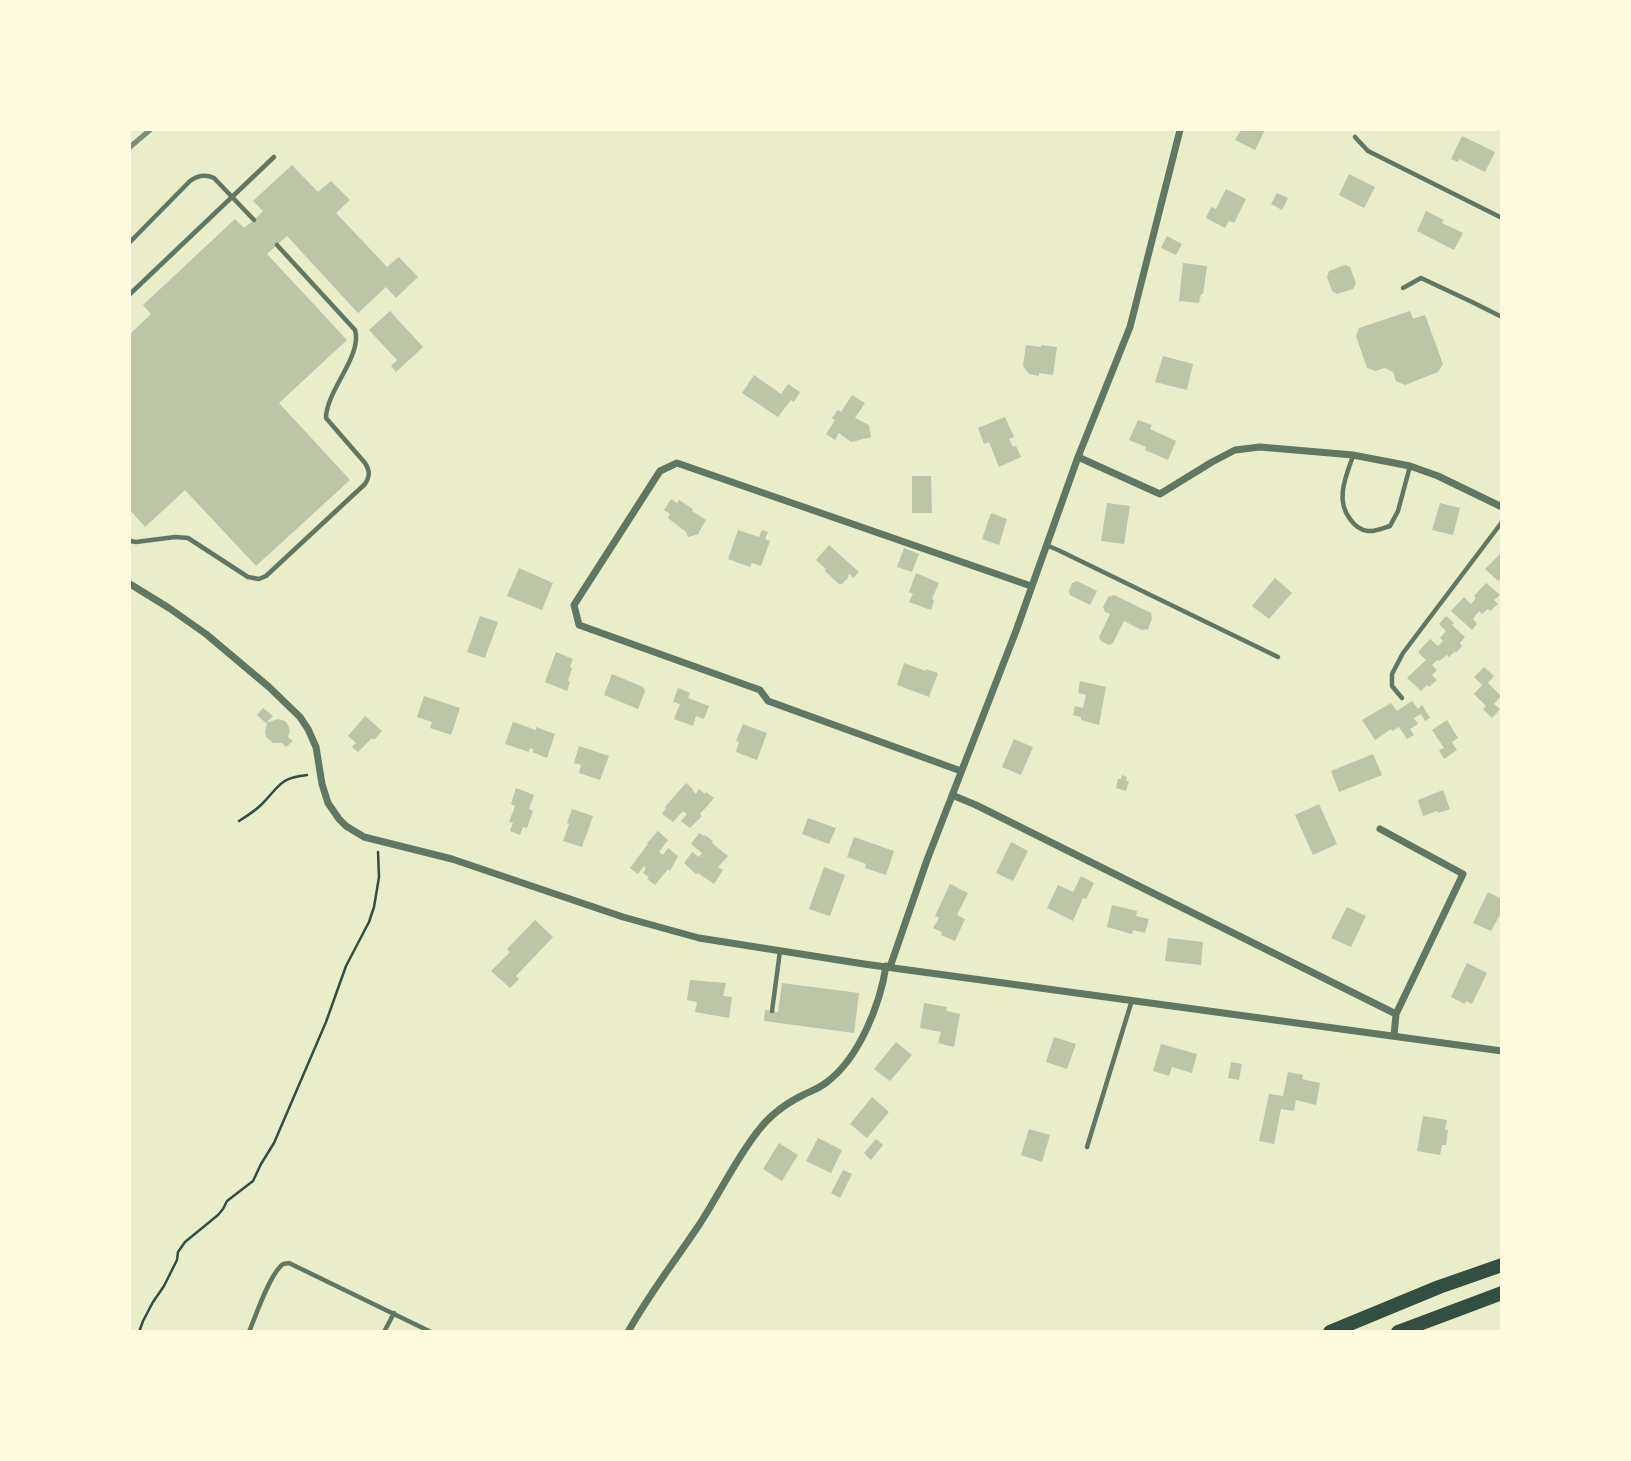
<!DOCTYPE html>
<html>
<head>
<meta charset="utf-8">
<style>
  body { margin:0 }
  #map { position:relative; width:1631px; height:1461px; overflow:hidden; background:#e9edc9; font-family:Figtree,sans-serif }
  canvas { display:block }
  .frame { position:absolute; inset:0; border:131px solid #fefae0; pointer-events:none }
</style>
</head>
<body>
<div id="map">
<canvas width="1631" height="1461"></canvas>
<div class="frame"></div>
</div>
<script>
const context = document.querySelector('canvas').getContext('2d');
context.lineJoin = 'round';
function fill(path, color) { context.fillStyle = color; context.fill(path, 'evenodd'); }
function strokePath(path, color, width, dash) { context.strokeStyle = color; context.lineWidth = width; context.lineCap = dash ? 'butt' : 'round'; context.setLineDash(dash || []); context.stroke(path); }
fill(new Path2D(`
  M1241,130H1265L1255,150L1235,140Z
  M1462,136L1495,152L1485,172L1459,159L1458,162L1451,159Z
  M292,165L318,192L331,181L350,200L336,213L387,267L399,257L418,277L396,298L386,287L358,313L287,236L267,254L347,340L279,403L350,480L256,566L185,490L145,527L130,510V334L151,314L143,305L235,219L244,228L254,220L263,211L253,201Z
  M1349,174L1375,187L1364,208L1339,195Z
  M1226,189L1246,199L1234,223L1229,221L1225,228L1206,218L1211,207L1216,209Z
  M1277,193L1288,198L1282,210L1271,204Z
  M1426,211L1444,220L1442,223L1463,233L1454,250L1417,231Z
  M1167,236L1182,244L1176,255L1161,248Z
  M1183,263L1207,266L1203,294H1201L1199,303L1179,301Z
  M1345,265L1350,267L1356,283L1353,289L1337,294L1332,291L1327,277L1329,271Z
  M390,311L423,347L396,372L391,366L397,360L369,330Z
  M1410,311L1413,319L1425,315L1443,364L1438,372L1405,385L1396,381L1393,372L1385,368L1375,371L1367,368L1356,336L1359,328Z
  M1026,345L1041,347V345L1057,347L1053,375L1039,373V376L1029,374L1023,366Z
  M1163,356L1193,364L1187,390L1155,382Z
  M754,375L781,394L788,384L800,392L794,402L791,400L778,417L742,393Z
  M852,395L865,403L855,418L869,425L871,437L851,442L839,433L835,440L826,434L835,420L832,418L838,410L841,412Z
  M1005,417L1014,437L1009,439L1013,447L1016,446L1021,457L999,467L989,442L984,444L978,428Z
  M1138,420L1152,425L1150,429L1176,441L1168,460L1145,450L1146,447L1129,440Z
  M912,476H931L932,513H912Z
  M671,499L677,503L679,500L693,509L692,511L706,520L699,532V534L688,537L686,532L668,518L670,514L664,510Z
  M1107,503L1130,506L1124,544L1101,541Z
  M1440,503L1460,508L1453,535L1432,530Z
  M991,513L1007,519L999,545L982,539Z
  M738,530L759,537L762,530L768,532L765,539L770,541L761,566L752,563L750,567L728,559Z
  M829,545L859,572L853,578L849,573L848,578L842,584H839L825,571L826,569L816,560Z
  M904,548L919,554L912,572L897,567Z
  M1502,552V578L1498,581L1485,569Z
  M519,568L553,583L542,610L507,596Z
  M916,573L939,583L932,599L934,600L931,610L909,602L913,594L909,592Z
  M1275,578L1292,593L1269,619L1252,606Z
  M1077,581L1097,591L1090,605L1070,595L1069,591L1072,583Z
  M1486,583L1500,595L1494,600L1498,604L1490,611L1488,609L1482,614L1479,611L1473,619L1477,624L1472,630L1451,611L1464,597L1471,604L1476,598L1474,596Z
  M1114,595L1151,613L1152,619L1148,629L1142,630L1124,621L1113,643L1109,645L1101,641L1099,637L1110,614L1105,612L1103,607L1108,597Z
  M480,616L498,622L485,658L467,652Z
  M1446,616L1454,623L1452,625L1465,637L1460,643L1462,646L1456,653L1455,651L1449,657L1447,655L1439,661L1437,660L1432,665L1437,670L1432,675L1437,680L1429,687L1427,685L1421,691L1407,678L1426,660L1418,652L1430,639L1438,646L1443,641L1440,638L1446,631L1439,624Z
  M556,652L573,659L570,667L572,668L568,681L570,682L567,691L545,682Z
  M904,663L926,671V669L938,673L929,697L897,685Z
  M1484,667L1494,676L1488,683L1501,696L1494,704L1500,709L1492,718L1483,709L1486,706L1474,694L1482,685L1474,677Z
  M612,674L643,687L645,691L638,709L604,695Z
  M1080,681L1106,687L1099,725L1081,720V717L1073,715L1075,706L1083,708L1086,695L1078,693Z
  M678,688L690,693L688,698L709,706L704,719L696,716L693,726L674,719L680,704L673,702Z
  M424,696L460,708L451,735L430,728L432,722L417,717Z
  M1412,701L1418,709L1422,705L1430,718L1425,721L1421,714L1414,718L1418,724L1410,729L1414,735L1407,739L1399,727L1392,731L1391,729L1375,740L1362,720L1391,703L1397,711Z
  M263,708L273,716L266,723L278,719L285,721L288,725L290,731L288,737L293,741L286,747L282,743H273L266,737L265,732L267,724L257,715Z
  M365,716L382,731L374,740L372,738L358,752L352,747L356,743L348,736Z
  M1447,720L1458,738L1452,742L1457,750L1444,759L1439,750L1444,748L1432,730Z
  M513,722L536,730V727L555,734L547,758L532,752L534,750L530,748L529,752L505,744Z
  M743,724L767,733L757,760L736,752L739,742L736,741Z
  M1014,739L1033,747L1021,775L1002,767Z
  M579,746L609,756L600,780L579,773L581,765L574,763Z
  M1373,754L1382,775L1339,792L1331,771Z
  M1122,775L1127,777L1126,781H1129L1126,791L1116,788L1118,779H1121Z
  M686,783L693,789L692,790L696,794L699,789L705,794L706,792L714,798L700,814L702,816L690,828L681,821L687,814L683,811L673,822L662,814L666,808L665,807Z
  M516,788L534,795L529,809L533,811L527,828L523,827L520,835L510,831L513,823L509,822L515,806L511,804Z
  M1443,790L1450,809L1438,813L1437,811L1423,816L1418,800Z
  M1319,804L1337,844L1313,855L1295,815Z
  M572,809L593,816L582,847L563,841L569,824L567,823Z
  M808,818L836,828L829,844L802,834Z
  M658,831L668,840L659,852L663,855L668,848L678,856L670,871L668,869L655,885L647,879L649,877L643,873L646,868L644,866L638,874L630,868L648,844L647,843Z
  M699,833L704,836L705,835L713,841L712,843L728,856L718,867L723,870L714,884L698,873L696,874L684,863L692,852L699,857L702,853L691,844Z
  M854,837L894,851L886,875L865,868L866,864L847,857Z
  M1011,842L1028,851L1013,881L996,873Z
  M824,867L845,875L830,916L809,909Z
  M1081,876L1094,883L1086,899L1083,898L1073,921L1047,908L1058,885L1073,892Z
  M950,884L968,893L957,915L965,919L955,941L941,935L942,932L933,928L939,918L935,916Z
  M1488,892L1502,899V911L1491,931L1473,923Z
  M1112,905L1137,911L1136,916L1149,919L1145,933L1133,930L1132,934L1107,927Z
  M1347,907L1366,916L1351,947L1331,938Z
  M535,920L553,937L516,976L519,979L510,988L491,971L510,952L507,949Z
  M1168,938L1203,942L1201,965L1165,961Z
  M1467,963L1487,973L1472,1004L1466,1001L1465,1004L1451,997Z
  M690,980L726,983L723,996L732,997L729,1018L695,1012L697,1002L687,1000Z
  M782,983L859,993L854,1033L764,1021L765,1010L778,1012Z
  M924,1003L947,1007L946,1011L960,1014L954,1047L938,1043L941,1032L920,1028Z
  M1054,1037L1076,1044L1067,1069L1046,1062Z
  M896,1042L912,1055L890,1081L874,1069Z
  M1161,1044L1197,1054L1192,1073L1172,1067L1169,1076L1153,1071Z
  M1231,1062L1242,1064L1239,1080L1228,1078Z
  M1288,1072L1303,1075L1302,1079L1320,1083L1316,1105L1296,1100L1294,1111L1281,1109L1274,1144L1259,1141L1269,1094L1283,1096Z
  M872,1097L889,1112L867,1138L850,1124Z
  M1423,1116L1447,1120L1445,1130H1448L1446,1145H1442L1440,1155L1417,1151Z
  M1029,1129L1050,1135L1042,1162L1021,1155Z
  M818,1138L842,1150L831,1173L806,1161Z
  M876,1139L883,1145L871,1160L864,1153Z
  M779,1143L798,1155L782,1181L763,1169Z
  M843,1170L852,1174L840,1198L831,1193Z`), '#bcc5a7');
strokePath(new Path2D(`
  M239,821C247,816 255,811 262,804C280,786 279,778 307,775
  M139,1332L143,1321L153,1302L164,1286L177,1260L178,1252L185,1242L218,1215L223,1209L227,1201L253,1181L261,1164L274,1143L326,1022L346,966L369,922L374,907L379,877L378,852`), '#344e41', 2.5);
strokePath(new Path2D(`
  M1355,137L1368,151L1502,218
  M130,242L190,181C198,175 205,174 214,178L254,220
  M1403,288L1421,278L1472,302L1502,317
  M130,294L274,157
  M1353,456C1346,476 1335,500 1350,519C1354,525 1360,530 1368,531C1375,532 1383,528 1390,526L1398,511L1410,466
  M130,541L136,542L175,537L188,538L248,577L259,579L266,576L365,484C370,476 370,471 365,463L326,418C326,391 363,355 355,330L277,245
  M1046,545L1058,550L1278,657
  M1402,698L1392,686V674L1403,653L1502,522
  M772,1011L780,951
  M1087,1147L1132,1000
  M249,1332C256,1315 268,1280 279,1268C283,1263 283,1264 289,1263L431,1332
  M384,1332L394,1313`), '#617663', 4.5);
strokePath(new Path2D(`
  M1078,457L1160,494L1212,462L1235,450L1260,447L1353,455L1410,466L1438,476L1502,507
  M130,584L169,608L206,634L269,687L300,717L308,729L316,747L322,784L328,803L339,819L346,826L364,837L452,859L623,917L699,938L864,964L1502,1051
  M961,771L768,701L760,690L579,625L574,605L660,471L677,463L1031,586
  M952,795L976,805L1396,1014L1394,1036
  M1380,829L1463,874L1396,1014
  M890,967L927,860L1016,631L1078,457L1130,327L1180,130
  M628,1332C649,1294 675,1261 699,1225C719,1195 735,1160 758,1131C770,1115 785,1104 803,1095C811,1091 820,1088 827,1082C859,1058 880,1005 886,966`), '#617663', 7);
strokePath(new Path2D(`
  M1330,1332L1439,1287L1502,1265
  M1398,1332L1502,1293`), '#344e41', 14);
strokePath(new Path2D(`
  M130,147L150,130`), '#7c8e77', 5);
</script>
</body>
</html>
